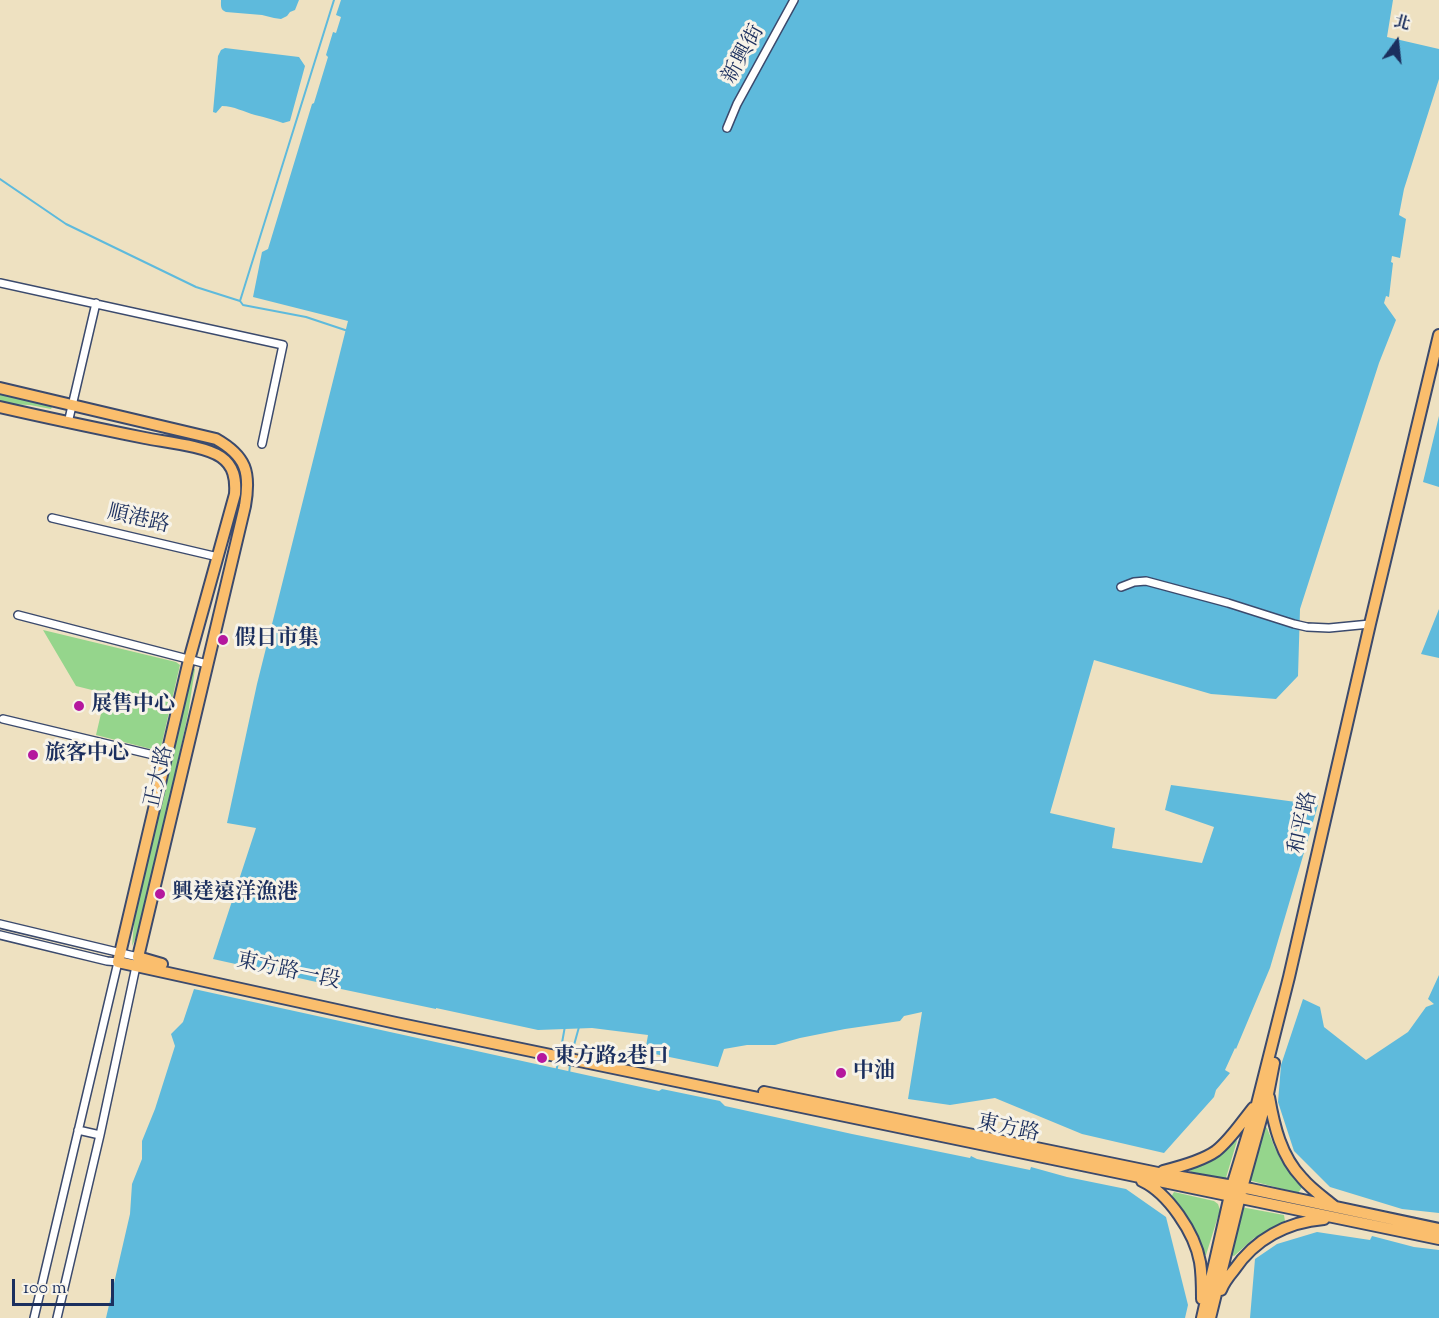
<!DOCTYPE html>
<html>
<head>
<meta charset="utf-8">
<style>
  body { margin:0 }
  #map { position:relative; width:1439px; height:1318px; overflow:hidden; background:#eee1c1; font-family:"Sorts Mill Goudy","Noto Serif TC",serif }
  canvas { display:block }
  .north { position:absolute; left:1367px; top:12px; width:60px; height:60px; -webkit-text-stroke:4px #f7f3e8; paint-order:stroke; rotate:15deg; font-size:16px; font-weight:700; line-height:24px; text-align:center; color:#1b2f5e }
  .north::after { content:''; display:block; margin:auto; width:21px; height:27px; background:#1b2f5e; clip-path:polygon(50% 0,100% 100%,50% 72%,0 100%) }
  .scale { position:absolute; left:12px; top:1279px; width:102px; height:27px; box-sizing:border-box; border:3px solid #1b2f5e; border-top:0; padding-left:8px; font-size:18px; line-height:21px; white-space:nowrap; color:#1b2f5e; -webkit-text-stroke:4px #f7f3e8; paint-order:stroke }
</style>
</head>
<body>
<div id="map">
<canvas width="1439" height="1318"></canvas>
<div class="north">北</div>
<div class="scale">100 m</div>
</div>
<script>
const context = document.querySelector('canvas').getContext('2d');
context.lineJoin = 'round';
function fill(path, color) { context.fillStyle = color; context.fill(path, 'evenodd'); }
function strokePath(path, color, width, dash) { context.strokeStyle = color; context.lineWidth = width; context.lineCap = dash ? 'butt' : 'round'; context.setLineDash(dash || []); context.stroke(path); }
function label(font, color, halo, rows, align = 'center') {
  context.font = font + ' "Sorts Mill Goudy","Noto Serif TC",serif'; context.lineWidth = 6; context.setLineDash([]); context.textBaseline = 'middle'; context.strokeStyle = halo; context.fillStyle = color; for (const [text, x, y, turn = 0] of rows) {
    context.save(); context.translate(x, y); context.rotate((+turn || 0) * Math.PI / 180); context.textAlign = isNaN(turn) ? turn : align; if (halo) context.strokeText(text, 0, 0); context.fillText(text, 0, 0); context.restore();
  }
}
fill(new Path2D(`
  M0,391L24,397L52,407L51,409L30,405L7,404L0,402Z
  M43,630L176,662L180,665L161,747L159,750H155L96,735L103,705L96,691L76,686Z
  M192,668L195,669L188,714L146,909L140,928L132,946L136,901Z
  M1263,1125L1267,1128L1274,1146L1282,1162L1292,1176L1303,1186L1298,1193L1248,1180Z
  M1234,1137L1237,1141L1225,1181L1192,1174L1190,1170L1214,1156Z
  M1174,1192L1214,1201L1218,1204L1220,1210L1206,1255L1203,1256L1171,1197Z
  M1241,1207L1284,1215L1285,1221L1283,1224L1254,1238L1234,1256L1229,1254Z`), '#95d58c');
fill(new Path2D(`
  M221,0H299L295,10L290,12L287,16L281,19L274,18L262,15L226,12C220,10 221,5 221,0Z
  M341,0H1393L1387,37L1439,49V79L1404,189L1399,215L1406,219L1400,258L1392,256L1391,262L1393,263L1389,297L1386,296L1384,303L1396,320L1379,363L1300,609L1298,676L1276,699L1211,694L1094,660L1050,813L1115,828L1112,848L1202,863L1214,827L1165,810L1171,785L1318,805L1270,968L1236,1049L1235,1048L1225,1070L1230,1073L1216,1090L1214,1097L1164,1153L1082,1134L995,1098L950,1105L908,1099L922,1012L904,1016L900,1021L845,1029L800,1038L775,1045H747L724,1049L718,1067L645,1052L648,1035L592,1028L538,1030L436,1008V1009L322,985L321,983L213,959L256,828L227,823L257,684L348,321L253,297L262,252L268,249L312,104L314,103L328,57L326,55L333,32L336,33L341,17L336,15Z
  M225,48L299,57L305,66L290,121L283,123C274,120 265,117 255,115C244,112 234,106 222,106L216,113L213,112L218,56L221,50Z
  M1439,416V487L1423,482Z
  M1439,609V658L1421,654Z
  M1439,975V1213L1402,1209L1330,1187L1294,1151L1278,1102L1281,1065L1303,999L1320,1007L1324,1027L1366,1060L1408,1032L1426,1007L1434,1004L1428,999Z
  M194,989L659,1091L662,1089L720,1101L725,1106L852,1134L970,1158L971,1156L977,1159L1030,1170L1031,1167L1067,1177L1126,1189L1166,1217L1188,1305L1185,1318H106L130,1214L132,1184L142,1159V1141L155,1109L175,1046L171,1034L183,1022Z
  M1317,1232L1370,1240L1372,1236L1414,1247L1439,1250V1318H1250L1255,1259L1277,1244Z`), '#5ebadc');
strokePath(new Path2D(`
  M0,179L66,224L196,287L240,301L243,305L306,317L348,331
  M240,301L334,0
  M562,1043L565,1026
  M574,1045L579,1027
  M556,1072L558,1063
  M569,1074L570,1065`), '#5ebadc', 2);
const street = new Path2D(`
  M727,128L737,104L794,0
  M0,283L283,345L262,444
  M68,423L96,303
  M52,518L218,557
  M1121,587L1134,582L1146,581L1228,603L1294,624L1307,627L1329,628L1370,624
  M18,615L207,664
  M3,719L166,758
  M0,924L138,957L100,1135L57,1318
  M0,935L107,961L118,962L34,1318
  M78,1130L100,1135`);
const primary = new Path2D(`
  M0,388L216,439C246,456 251,472 245,506L138,957L162,964
  M0,407C48,418 96,428 145,438C165,442 205,446 221,457C234,466 236,479 235,494L189,660L118,962L396,1023L1439,1239
  M764,1092L1158,1173L1251,1189L1439,1229
  M1269,1097C1274,1126 1281,1156 1302,1178C1311,1189 1323,1197 1334,1206
  M1163,1171C1179,1167 1202,1161 1216,1151C1230,1140 1241,1123 1253,1108
  M1142,1181C1168,1193 1195,1233 1200,1262C1202,1274 1202,1287 1202,1299
  M1221,1290C1224,1282 1229,1276 1234,1270C1255,1239 1287,1222 1324,1219
  M1202,1318L1232,1186L1257,1104L1289,977L1370,624L1439,335
  M1210,1318L1242,1188L1268,1094L1274,1063`);
strokePath(street, '#3b4a6d', 10);
strokePath(primary, '#3b4a6d', 14);
strokePath(street, '#fff', 7);
strokePath(primary, '#fabe6d', 10);
for (const [x, y, r, color] of [
  [223,640,6,"#b5179e"],
  [79,706,6,"#b5179e"],
  [33,755,6,"#b5179e"],
  [160,894,6,"#b5179e"],
  [542,1058,6,"#b5179e"],
  [841,1073,6,"#b5179e"]
]) { const dot = new Path2D(); dot.arc(x, y, r, 0, 2 * Math.PI); context.fillStyle = color; context.fill(dot); strokePath(dot, '#f7f3e8', 2); }
label('21px', '#1b2f5e', '#f7f3e8', [
  ["新興街",745,55,-61],
  ["順港路",138,521,13],
  ["正大路",161,777,-77],
  ["和平路",1305,823,-77],
  ["東方路一段",288,973,12],
  ["東方路",1008,1130,12]
]);
label('bold 21px', '#1b2f5e', '#f7f3e8', [
  ["假日市集",235,640],
  ["展售中心",91,706],
  ["旅客中心",45,755],
  ["興達遠洋漁港",172,894],
  ["東方路2巷口",554,1058],
  ["中油",853,1073]
], 'left');
</script>
</body>
</html>
